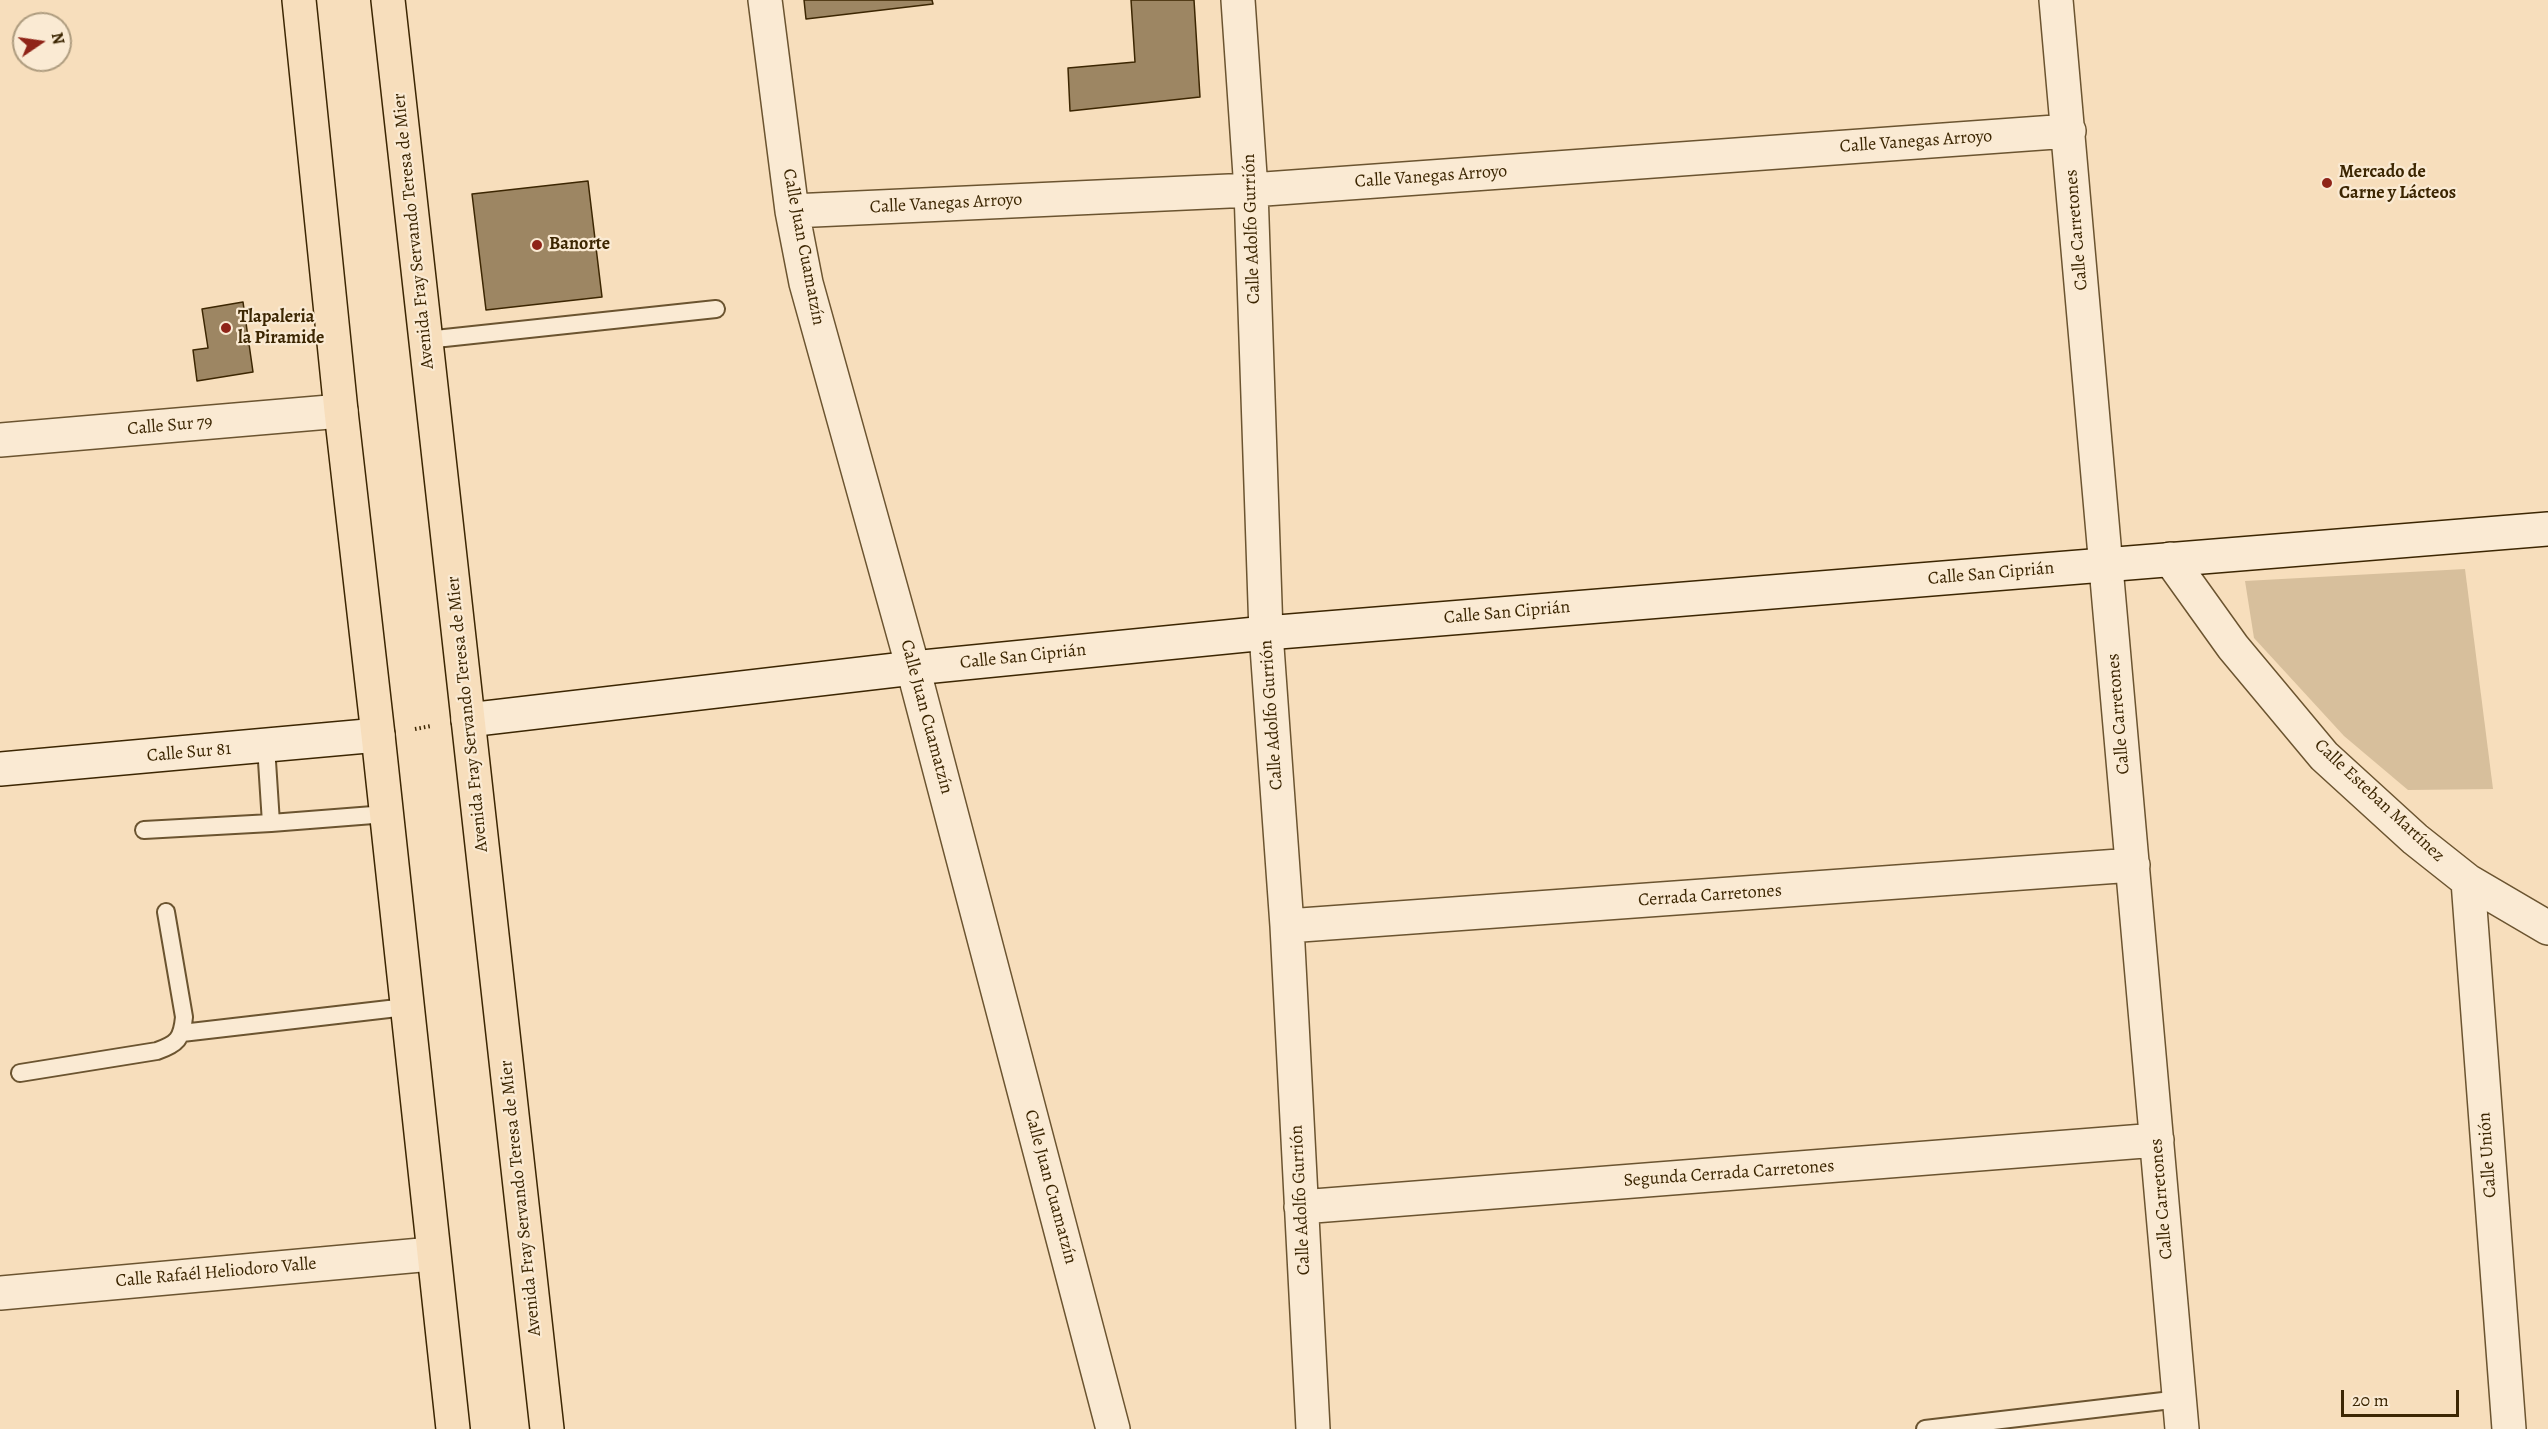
<!DOCTYPE html>
<html>
<head>
<meta charset="utf-8">
<style>
  body { margin:0 }
  #map { position:relative; width:2548px; height:1429px; overflow:hidden; background:#f7debc; font-family:Alegreya,serif }
  canvas { display:block }
  .north { position:absolute; left:12px; top:12px; width:60px; height:60px; box-sizing:border-box; background:#faead3; border:2px solid #ae9c7f; border-radius:50%; rotate:77deg; font-size:16px; font-weight:700; line-height:24px; text-align:center; color:#3c2602 }
  .north::after { content:''; display:block; margin:auto; width:21px; height:27px; background:#8f2418; clip-path:polygon(50% 0,100% 100%,50% 72%,0 100%) }
  .scale { position:absolute; left:2341px; top:1390px; width:118px; height:27px; box-sizing:border-box; border:3px solid #3c2602; border-top:0; padding-left:8px; font-size:18px; line-height:21px; white-space:nowrap; color:#3c2602; -webkit-text-stroke:4px #faead3; paint-order:stroke }
</style>
</head>
<body>
<div id="map">
<canvas width="2548" height="1429"></canvas>
<div class="north">N</div>
<div class="scale">20 m</div>
</div>
<script>
const context = document.querySelector('canvas').getContext('2d');
context.lineJoin = 'round';
function fill(path, color) { context.fillStyle = color; context.fill(path, 'evenodd'); }
function strokePath(path, color, width, dash) { context.strokeStyle = color; context.lineWidth = width; context.lineCap = dash ? 'butt' : 'round'; context.setLineDash(dash || []); context.stroke(path); }
function label(font, color, halo, rows, align = 'center') {
  context.font = font + ' Alegreya,serif'; context.lineWidth = 4.5; context.setLineDash([]); context.textBaseline = 'middle'; context.strokeStyle = halo; context.fillStyle = color; for (const [text, x, y, turn = 0] of rows) {
    context.save(); context.translate(x, y); context.rotate((+turn || 0) * Math.PI / 180); context.textAlign = isNaN(turn) ? turn : align; if (halo) context.strokeText(text, 0, 0); context.fillText(text, 0, 0); context.restore();
  }
}
fill(new Path2D(`
  M2465,569L2493,789L2408,790L2344,736L2254,638L2245,581Z`), '#d7bf9c');
const building = new Path2D(`
  M804,0H932L933,4L806,19Z
  M1131,0H1194L1200,97L1070,111L1068,68L1135,62Z
  M588,181L602,297L486,310L472,194Z
  M243,302L253,372L197,381L193,350L208,348L202,309Z`);
fill(building, '#9d8663');
strokePath(building, '#3c2602', 1.5);
const lane = new Path2D(`
  M426,340L716,309
  M271,823L386,814
  M144,830L271,823L266,746
  M182,1033L406,1007
  M20,1073L157,1051C177,1044 182,1039 184,1017L166,912
  M1925,1429L2180,1399`);
const street = new Path2D(`
  M765,0L792,211L806,283L913,668L1113,1429
  M1238,0L1251,190L1266,633L1287,926L1313,1429
  M2056,0L2182,1429
  M792,211L1251,190L2069,131
  M0,440L341,411
  M2170,559L2233,647L2324,756L2415,839L2468,881L2548,928
  M2468,881L2509,1429
  M1287,926L2133,865
  M1301,1207L2157,1140
  M0,1293L432,1254`);
const secondary = new Path2D(`
  M468,720L913,668L1266,633L2548,529
  M0,769L378,735`);
const primary = new Path2D(`
  M299,0L341,411L378,735L453,1429
  M388,0L547,1429`);
strokePath(lane, '#6b5430', 20);
strokePath(street, '#6b5430', 36);
strokePath(secondary, '#3c2602', 36);
strokePath(primary, '#3c2602', 36);
strokePath(new Path2D(`
  M415,729L431,726`), '#3c2602', 4, [1.5, 3]);
strokePath(lane, '#faead3', 16);
strokePath(street, '#faead3', 33);
strokePath(secondary, '#faead3', 33);
strokePath(primary, '#f7debc', 33);
for (const [x, y, r, color] of [
  [2327,183,6,"#8f2418"],
  [537,245,6,"#8f2418"],
  [226,328,6,"#8f2418"]
]) { const dot = new Path2D(); dot.arc(x, y, r, 0, 2 * Math.PI); context.fillStyle = color; context.fill(dot); strokePath(dot, '#faead3', 2); }
label('18px', '#3c2602', '#faead3', [
  ["Calle Vanegas Arroyo",1916,142,-4],
  ["Calle Vanegas Arroyo",1431,177,-4],
  ["Calle Vanegas Arroyo",946,204,-3],
  ["Calle Adolfo Gurrión",1252,229,-92],
  ["Calle Carretones",2077,230,-95],
  ["Avenida Fray Servando Teresa de Mier",414,231,-96],
  ["Calle Juan Cuamatzín",803,247,79],
  ["Calle Sur 79",170,426,-5],
  ["Calle San Ciprián",1991,574,-5],
  ["Calle San Ciprián",1507,613,-5],
  ["Calle San Ciprián",1023,657,-6],
  ["Avenida Fray Servando Teresa de Mier",468,714,-96],
  ["Calle Carretones",2119,714,-95],
  ["Calle Adolfo Gurrión",1272,715,-94],
  ["Calle Juan Cuamatzín",926,717,75],
  ["Calle Sur 81",189,753,-5],
  ["Calle Esteban Martínez",2379,801,43],
  ["Cerrada Carretones",1710,896,-4],
  ["Calle Unión",2488,1155,-94],
  ["Segunda Cerrada Carretones",1729,1174,-4],
  ["Calle Juan Cuamatzín",1050,1187,75],
  ["Avenida Fray Servando Teresa de Mier",521,1198,-96],
  ["Calle Carretones",2162,1199,-95],
  ["Calle Adolfo Gurrión",1301,1200,-93],
  ["Calle Rafaél Heliodoro Valle",216,1273,-5]
]);
label('bold 18px', '#3c2602', '#faead3', [
  ["Mercado de",2339,173],
  ["Carne y Lácteos",2339,194],
  ["Banorte",549,245],
  ["Tlapaleria",238,318],
  ["la Piramide",238,339]
], 'left');
</script>
</body>
</html>
